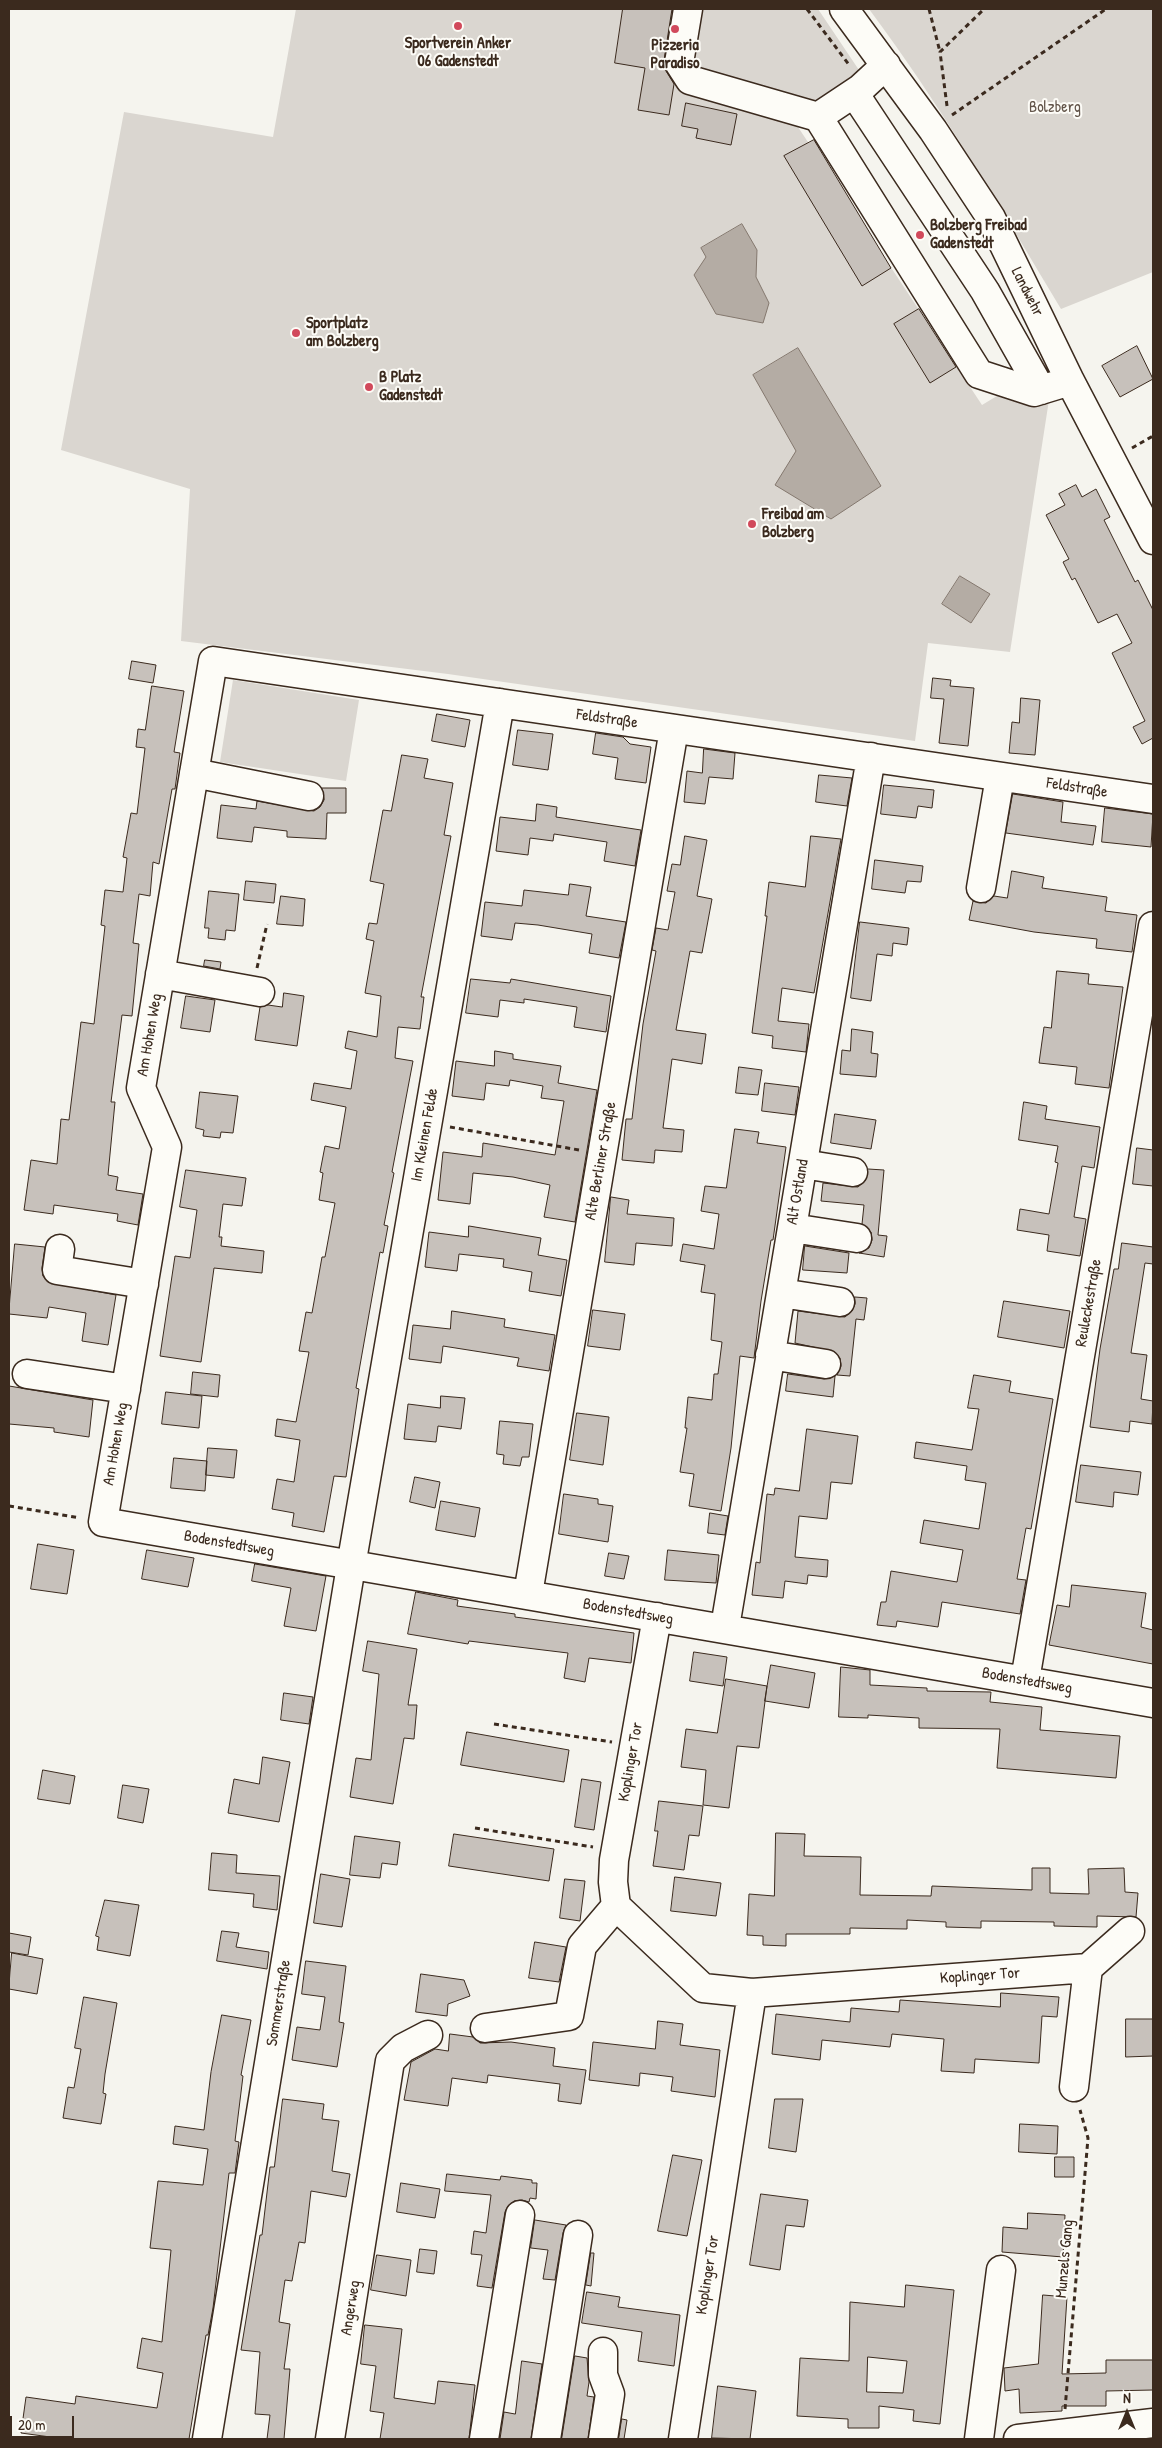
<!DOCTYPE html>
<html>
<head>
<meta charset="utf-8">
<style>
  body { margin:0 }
  #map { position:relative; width:1162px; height:2448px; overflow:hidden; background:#f5f4ee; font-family:"Patrick Hand",sans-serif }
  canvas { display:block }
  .frame { position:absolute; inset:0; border:10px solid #3b2a1e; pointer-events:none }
  .north { position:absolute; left:1102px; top:2388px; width:50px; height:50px; -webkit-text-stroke:4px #fdfcf7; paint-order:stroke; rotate:0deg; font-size:14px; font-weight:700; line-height:20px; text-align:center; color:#3b2a1e }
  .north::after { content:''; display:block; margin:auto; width:18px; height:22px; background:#3b2a1e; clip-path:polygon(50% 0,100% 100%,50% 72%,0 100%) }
  .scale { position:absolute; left:10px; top:2416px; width:64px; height:22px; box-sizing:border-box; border:2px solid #3b2a1e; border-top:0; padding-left:6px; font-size:15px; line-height:18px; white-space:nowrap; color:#3b2a1e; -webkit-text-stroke:4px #fdfcf7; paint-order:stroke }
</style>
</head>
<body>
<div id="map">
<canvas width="1162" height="2448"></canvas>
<div class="frame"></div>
<div class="north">N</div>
<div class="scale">20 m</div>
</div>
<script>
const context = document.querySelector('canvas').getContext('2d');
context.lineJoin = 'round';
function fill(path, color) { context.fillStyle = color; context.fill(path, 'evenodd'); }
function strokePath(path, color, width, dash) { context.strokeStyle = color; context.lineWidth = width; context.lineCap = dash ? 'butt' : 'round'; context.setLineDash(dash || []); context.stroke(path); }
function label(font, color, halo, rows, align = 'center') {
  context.font = font + ' "Patrick Hand",sans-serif'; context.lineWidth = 4; context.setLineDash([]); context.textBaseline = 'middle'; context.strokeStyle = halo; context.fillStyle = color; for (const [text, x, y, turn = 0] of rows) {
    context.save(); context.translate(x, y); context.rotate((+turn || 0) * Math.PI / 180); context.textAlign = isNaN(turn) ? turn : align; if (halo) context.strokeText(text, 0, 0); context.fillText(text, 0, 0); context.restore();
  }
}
fill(new Path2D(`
  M296,9H818L865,79L796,124L982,405L1055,361L1010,652L928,643L915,741L448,674L181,641L190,489L61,450L124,112L273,137Z
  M869,9H1153V272L1061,309C1000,207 940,104 869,9Z
  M233,680L359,700L346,781L220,762Z`), '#dad6d0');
const water = new Path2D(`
  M742,224L757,250L756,277L769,303L763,323L716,314L694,275L706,257L701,248Z
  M798,348L881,486L831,519L775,485L796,451L753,375Z
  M960,576L990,594L971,623L942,604Z`);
fill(water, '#b4aca4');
strokePath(water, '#84786e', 1);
const building = new Path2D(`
  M623,9H672L664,60L666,71L674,84L669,115L638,110L645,68L615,63Z
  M686,103L737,114L731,145L696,138L698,129L682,126Z
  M814,140L891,268L862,286L784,156Z
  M919,309L956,367L930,383L894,324Z
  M1137,346L1153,379L1120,397L1102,366Z
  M1076,485L1082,497L1096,489L1110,517L1104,520L1135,582L1138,580L1153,610V738L1142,744L1133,727L1145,721L1112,653L1132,643L1117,614L1098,623L1075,578L1072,580L1063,562L1069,559L1046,515L1065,505L1059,494Z
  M132,661L156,665L153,683L129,679Z
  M933,678L951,680L950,686L974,688L968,746L939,743L944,699L931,698Z
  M152,686L184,691L174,752L180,753L175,789H172L159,864L153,862L150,896L139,894L133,943L139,944L132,1016L122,1015L111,1102H115L108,1175L118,1177L116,1190L143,1194L138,1225L117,1221L118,1214L54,1205L53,1214L24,1210L31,1160L57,1164L61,1119L69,1120L81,1022L94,1024L105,926L101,925L105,890L123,892L127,858L123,857L131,813L137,814L145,748L136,747L138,729L145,730Z
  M1021,698L1040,700L1035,755L1009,753L1012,722L1019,723Z
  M437,714L470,720L465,747L432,741Z
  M518,730L553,734L548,770L513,765Z
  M596,733L623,737L630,744L651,747L646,783L615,779L618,758L593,754Z
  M704,749L735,753L733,779L709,777L705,804L684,802L687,771L702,773Z
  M402,755L428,759L424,778L453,783L444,835L451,836L421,997H424L420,1029L398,1027L395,1058L413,1061L392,1172L394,1173L384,1225L388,1226L383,1253L380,1252L356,1388L359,1389L346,1477L334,1476L324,1532L292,1526L294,1513L272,1509L277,1479L294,1482L300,1440L275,1436L277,1419L296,1422L309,1352L299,1351L306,1312L312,1313L322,1257H325L335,1203L319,1200L323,1173L320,1172L325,1146L339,1149L346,1107L311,1100L314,1083L351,1089L357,1051L345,1048L348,1031L377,1037L381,996L365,993L374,941L366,939L369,923L377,924L384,884L370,881L383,810L391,811Z
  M819,775L852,778L847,806L816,802Z
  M884,785L934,790L932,808L918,806L916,818L881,814Z
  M322,788H346V813H327L326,839L287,837V831L254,827L252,842L217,838L221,805L256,809L257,801L314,811L320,807L324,800Z
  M1013,794L1063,802L1061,822L1096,826L1093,845L1006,833Z
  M537,804L557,807L556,817L641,830L635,866L604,861L607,842L554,834L553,841L530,838L528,855L496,851L500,817L535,821Z
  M1105,808L1153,814L1151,847L1102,842Z
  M685,836L707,840L697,896L712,899L702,953L690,951L676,1030L706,1034L702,1064L672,1059L663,1128L684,1130L682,1152L655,1150L654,1163L622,1160L626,1119H632L643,1024L656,951L652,950L656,928L668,930L675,892L667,891L672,864L680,865Z
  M811,836L841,839L814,993L782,988L778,1021L809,1024L806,1052L772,1048L773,1036L752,1033L767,916H765L769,882L805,887Z
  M875,860L923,866L921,882L907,881L905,893L872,889Z
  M1012,871L1044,877L1042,888L1107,897L1105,911L1137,915L1132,952L1096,948L1097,939L1034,932L969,920L973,901L986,903L994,896L1007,898Z
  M246,881L276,884L274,903L244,900Z
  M570,884L591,887L586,916L626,922L619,958L589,953L592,934L538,925L515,923L512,940L481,936L485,902L522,906L524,890L568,895Z
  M209,891L239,894L235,931L226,930L225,940L208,938L209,928H205Z
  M281,896L305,899L303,926L277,924Z
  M860,922L909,928L907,945L893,943L892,956L877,954L871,1001L851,998Z
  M205,960L221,962L220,969L204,966Z
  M1057,971L1089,974L1088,984L1123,987L1109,1088L1075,1084L1077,1067L1039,1063L1044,1027L1051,1028Z
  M471,979L510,983L511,979L611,996L606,1032L574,1027L577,1007L524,999V1003L500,1000L498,1017L466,1013Z
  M284,993L304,996L297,1046L255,1040L260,1007L268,1005L282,1007Z
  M186,996L215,1000L210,1032L181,1028Z
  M852,1029L873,1032L871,1053L878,1054L876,1077L840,1074L842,1050L850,1051Z
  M495,1051L513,1054V1059L561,1066L558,1083L597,1090L575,1222L544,1217L550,1185L513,1177L473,1173L470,1204L438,1200L443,1152L482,1157L483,1143L555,1155L564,1101L541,1098L543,1086L510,1080L509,1086L486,1083L484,1100L452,1096L456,1061L494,1066Z
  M739,1067L762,1070L758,1095L736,1093Z
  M765,1083L799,1087L795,1115L762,1111Z
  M200,1092L238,1096L233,1133L221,1132L220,1138L203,1136L204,1130L196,1128Z
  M1024,1102L1047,1106L1045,1119L1100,1127L1094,1168L1082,1166L1074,1217L1086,1219L1080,1256L1047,1251L1049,1235L1017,1230L1020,1209L1049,1214L1058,1163L1055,1162L1058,1146L1019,1140Z
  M835,1114L876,1120L871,1149L831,1143Z
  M735,1129L759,1132L757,1143L786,1147L773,1240H771L761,1301L754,1358L740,1356L731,1448L721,1511L689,1506L694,1474L680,1472L687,1428H685L688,1397L712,1400L714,1374H718L722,1342L711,1340L715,1294L701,1292L705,1265L680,1261L683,1244L714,1249L719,1214L701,1211L705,1186L726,1188Z
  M1137,1148L1153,1150V1186L1133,1184Z
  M868,1169L884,1170L878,1235L887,1236L884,1257L859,1253L869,1248L872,1240L871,1232L862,1224L864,1205L821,1201L823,1183L858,1187L865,1181Z
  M186,1170L246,1178L242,1206L223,1204L219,1237H222L221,1246L264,1251L262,1273L214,1268L201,1362L160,1356L175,1256L190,1258L197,1210L180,1207Z
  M611,1197L629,1200L627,1214L674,1218L672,1246L636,1243L634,1265L605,1262Z
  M469,1226L541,1238L538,1255L567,1260L561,1296L529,1291L532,1272L503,1267L504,1259L459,1254L457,1271L425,1267L429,1232L468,1237Z
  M1122,1243L1153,1247V1264L1145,1263L1131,1353L1147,1355L1141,1399L1153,1401L1152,1424L1130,1421L1129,1432L1090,1427L1100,1349L1114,1269H1118Z
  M15,1244L45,1247L42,1268L43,1276L48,1282L116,1295L108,1345L82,1341L86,1313L49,1307L47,1318L9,1314Z
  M805,1246L849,1253L847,1273L803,1270Z
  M855,1297L867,1298L864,1320L856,1319L850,1376L837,1375L841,1366L840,1358L835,1352L795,1343L798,1311L845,1317L852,1311L855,1304Z
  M1004,1301L1070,1311L1064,1348L998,1337Z
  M593,1310L625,1314L620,1350L588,1346Z
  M452,1311L505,1319L504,1327L555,1335L549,1371L517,1366L519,1358L443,1346L441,1363L409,1359L413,1325L450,1329Z
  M193,1372L220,1375L218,1397L191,1394Z
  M788,1374L824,1379L835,1376L833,1397L786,1391Z
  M974,1375L1011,1381L1009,1392L1053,1399L1031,1529L1026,1528L1017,1579L1026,1580L1020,1614L942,1602L938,1627L897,1621L896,1627L877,1625L881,1602H886L891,1571L957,1582L963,1550L920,1543L924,1520L979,1529L986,1483L965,1480L967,1466L914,1458L916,1442L972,1450L979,1409L968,1408Z
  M9,1386L93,1400L89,1437L54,1432V1428L9,1424Z
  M166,1392L202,1396L199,1428L162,1424Z
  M441,1396L465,1398L461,1429L438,1426L436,1442L404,1439L408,1404L440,1408Z
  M577,1413L609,1417L603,1465L570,1460Z
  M500,1421L533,1424L529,1457H522L520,1466L503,1464L504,1455L497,1454Z
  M807,1429L858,1436L852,1484L831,1482L827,1519L799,1516L795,1557L828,1560L827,1577L808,1575L807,1584L785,1581L783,1598L752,1595L756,1562L760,1563L767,1494L774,1495L775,1488L799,1491Z
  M208,1448L237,1450L234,1478L206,1475Z
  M174,1458L207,1461L205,1491L171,1488Z
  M1081,1465L1141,1472L1138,1495L1114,1492L1113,1507L1076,1502Z
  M415,1477L440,1482L435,1508L410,1502Z
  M564,1494L598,1499V1504L613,1506L608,1542L559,1534Z
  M441,1501L480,1508L475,1537L436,1530Z
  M710,1513L728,1516L725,1535L708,1533Z
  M38,1544L74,1550L67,1594L31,1589Z
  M147,1550L194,1558L188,1587L142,1579Z
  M668,1550L719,1555L716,1583L665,1580Z
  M609,1553L629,1556L624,1579L605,1576Z
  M255,1564L326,1576L316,1631L284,1626L291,1588L252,1581Z
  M1072,1585L1146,1593L1141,1627L1153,1630V1664L1049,1645L1057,1605L1069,1607Z
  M416,1592L458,1600L457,1606L515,1614V1617L634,1633L631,1663L589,1658L585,1682L564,1678L568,1653L469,1641L468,1644L408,1634Z
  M368,1641L417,1649L408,1705H417L414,1739L404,1738L393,1804L350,1797L356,1758L371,1760L379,1674L363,1671Z
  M694,1652L727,1657L723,1686L690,1681Z
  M771,1665L815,1673L809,1708L765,1701Z
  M841,1667L870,1670V1685L927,1688V1691L991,1692L990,1702L1042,1707L1040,1730L1120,1736L1116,1778L997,1768L1000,1729L919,1728V1718L868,1715V1718L839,1717Z
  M726,1679L767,1686L759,1748L737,1746L729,1808L703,1805L706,1770L681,1767L686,1729L717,1733Z
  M284,1693L313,1697L309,1724L281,1720Z
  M467,1732L569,1750L564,1782L461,1765Z
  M263,1757L290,1762L279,1822L228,1813L234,1779L259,1784Z
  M43,1770L75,1776L70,1804L38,1799Z
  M582,1779L601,1782L594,1830L575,1827Z
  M123,1785L149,1789L143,1823L118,1818Z
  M659,1801L703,1806L699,1836L689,1835L684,1870L653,1866L658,1831H655Z
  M776,1833L805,1834L804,1856L861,1857L860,1895L931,1896L932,1886L1032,1890V1868H1050V1893L1089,1894L1088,1869L1124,1868L1125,1892L1138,1893L1136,1917L1097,1916V1927L1054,1926V1922L981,1921V1928L946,1927V1922L907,1920V1929L850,1928V1934H786V1946L763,1945V1936L747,1935L749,1894L774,1896Z
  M454,1834L554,1849L549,1881L449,1866Z
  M355,1836L400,1842L397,1865L382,1863L380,1878L350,1875Z
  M212,1853L237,1855L236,1873L280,1876L277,1910L253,1907L254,1894L209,1890Z
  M321,1874L350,1879L342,1927L314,1923Z
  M675,1877L721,1883L716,1916L671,1911Z
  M565,1879L585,1881L580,1921L560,1918Z
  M105,1900L139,1905L130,1956L97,1950L99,1937L96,1936Z
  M222,1931L239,1933L236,1947L269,1952L267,1969L217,1961Z
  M9,1933L31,1937L28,1955L9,1952Z
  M535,1942L566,1947L559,1982L529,1978Z
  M12,1953L43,1959L37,1994L9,1989Z
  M306,1961L346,1966L339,2022L344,2023L337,2067L292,2060L297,2027L320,2030L325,1997L302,1994Z
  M421,1974L464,1980L470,1996L448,2004L447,2016L416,2012Z
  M1001,1993L1059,1997L1057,2017L1042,2016L1039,2063L975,2059L974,2073L941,2071L944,2039L892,2034L890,2047L822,2040L820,2060L772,2054L776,2014L850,2022L851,2008L899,2012L900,2000L1000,2007Z
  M84,1997L117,2003L105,2074L103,2093L106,2094L101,2124L63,2118L68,2087L74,2088L81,2049L75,2048Z
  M222,2015L251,2020L241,2075L243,2076L235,2141L239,2142L235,2173H229L213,2308L208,2335H206L189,2439H65L21,2433L26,2397L75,2404L76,2396L157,2408L163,2373L137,2368L142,2338L162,2342L171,2250L150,2248L158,2181L203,2185L208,2149L173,2144L175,2126L204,2130L211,2072Z
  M1126,2019H1153V2056L1126,2057Z
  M658,2021L683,2024L680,2045L720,2050L715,2097L671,2091L673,2077L640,2073L639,2086L589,2080L593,2042L655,2049Z
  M450,2034L473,2037L480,2043L511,2042L555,2048L553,2066L586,2070L581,2104L558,2101L560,2084L488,2075L487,2083L452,2078L448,2106L404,2100L411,2062L435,2049L448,2051Z
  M283,2099L324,2104L322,2119L339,2121L332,2171L350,2174L346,2197L311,2191L305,2243L299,2242L292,2281L285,2280L279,2322L290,2324L284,2369H290L284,2439H267L270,2415L255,2414L260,2352L241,2350L260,2235H262L270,2167H274Z
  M775,2099H803L796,2152L769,2148Z
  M1020,2124L1058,2126L1057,2154L1019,2152Z
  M673,2155L702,2160L687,2236L658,2231Z
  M1055,2157H1074V2177H1055Z
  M447,2174L500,2180L501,2176L532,2180V2183H537L536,2199L530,2198L529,2202L522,2200L514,2201L508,2206L505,2212L492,2288L477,2286L482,2255L471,2254L474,2231L486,2233L491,2195L445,2191Z
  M401,2183L440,2189L435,2218L397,2212Z
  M761,2194L808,2200L804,2227L786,2225L780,2270L750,2265Z
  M1028,2213L1065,2215L1063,2257L1002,2252L1003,2227L1027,2229Z
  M535,2220L566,2225L563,2233L555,2280L543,2279L548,2250L531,2248Z
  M420,2249L437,2251L434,2274L417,2272Z
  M591,2253H594L591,2286L586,2285Z
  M377,2255L411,2260L406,2296L371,2290Z
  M906,2285L954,2290L940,2424L913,2421L914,2410L879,2406V2428H848V2419L797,2416L800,2358L849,2361L850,2302L904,2307ZM868,2357L907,2361L903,2393L867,2392Z
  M587,2292L620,2297L618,2307L680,2315L674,2366L638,2361L642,2332L582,2323Z
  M1043,2295L1067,2297L1062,2374L1106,2373V2360H1153V2390L1106,2391V2406H1062V2411L1020,2413L1019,2389L1005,2391L1004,2368L1038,2364Z
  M365,2325L402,2329L394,2398L435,2404L438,2381L475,2385L469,2439H380L384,2413L370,2411L376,2366L361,2364Z
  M575,2356L587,2358L589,2382L587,2396L594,2397L588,2439H562Z
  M522,2361L542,2364L531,2439H500L504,2412L515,2414Z
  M718,2386L756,2391L750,2439L712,2438Z
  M622,2419L627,2420L624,2439H619Z`);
fill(building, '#c7c1bb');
strokePath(building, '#3b2a1e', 1);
const minor = new Path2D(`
  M688,9L679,63L690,80L818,117L979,374L1034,392L1070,381
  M844,9L933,130L991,218L1070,381L1153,540
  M854,93L985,291L1041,390
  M818,117L860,89L886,65
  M194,773L309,796
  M1153,799L213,661L141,1088L167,1147L103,1522L1153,1703
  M981,888L1000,777
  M160,974L260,992
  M803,1164L853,1172
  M792,1228L857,1238
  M60,1249L57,1270L144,1284
  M781,1293L840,1302
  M770,1355L826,1364
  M27,1374L126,1389
  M528,1594L674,729
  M657,1617L614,1860L613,1882L616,1906L703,1988L752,1993L683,2439
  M725,1627L871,757
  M1025,1680L1153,926
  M1088,1968L1130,1931
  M752,1993L1088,1968L1074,2087
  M485,2028L569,2016L582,1946L616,1906
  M207,2439L351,1566L500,703
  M330,2439L390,2061L403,2048L428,2035
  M484,2439L520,2215
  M546,2439L578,2235
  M603,2439L610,2394L603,2375V2352
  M979,2439L1001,2270
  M1018,2439L1153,2423`);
strokePath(minor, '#3b2a1e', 31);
strokePath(new Path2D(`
  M807,9L850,66
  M929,9L940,52
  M947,106L940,52L984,9
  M952,115L1106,9
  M1132,448L1153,436
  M257,968L267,924
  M450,1127L579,1150
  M9,1506L80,1518
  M494,1724L612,1742
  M475,1828L593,1847
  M1065,2409L1088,2138L1080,2110`), '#3b2a1e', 3, [5, 4]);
strokePath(minor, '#fdfcf7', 28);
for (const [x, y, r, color] of [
  [458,26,5,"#d1495b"],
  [675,29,5,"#d1495b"],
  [920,235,5,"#d1495b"],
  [296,333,5,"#d1495b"],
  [369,387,5,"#d1495b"],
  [752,524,5,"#d1495b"]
]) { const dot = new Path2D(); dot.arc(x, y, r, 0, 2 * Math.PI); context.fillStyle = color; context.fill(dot); strokePath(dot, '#fdfcf7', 2); }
label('bold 16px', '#3b2a1e', '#fdfcf7', [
  ["Sportverein Anker",458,44,"center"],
  ["06 Gadenstedt",458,62,"center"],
  ["Pizzeria",675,46,"center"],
  ["Paradiso",675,64,"center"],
  ["Bolzberg Freibad",930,226],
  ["Gadenstedt",930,244],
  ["Sportplatz",306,324],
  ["am Bolzberg",306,342],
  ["B Platz",379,378],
  ["Gadenstedt",379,396],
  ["Freibad am",762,515],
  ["Bolzberg",762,533]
], 'left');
label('16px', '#63554a', '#fdfcf7', [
  ["Bolzberg",1055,108]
]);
label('16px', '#3b2a1e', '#fdfcf7', [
  ["Landwehr",1027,292,63],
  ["Feldstraße",607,719,8],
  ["Feldstraße",1077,788,9],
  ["Am Hohen Weg",150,1035,-80],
  ["Im Kleinen Felde",425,1135,-80],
  ["Alte Berliner Straße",601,1161,-80],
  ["Alt Ostland",798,1192,-80],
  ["Reuleckestraße",1089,1303,-80],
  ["Am Hohen Weg",116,1444,-80],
  ["Bodenstedtsweg",229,1544,10],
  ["Bodenstedtsweg",628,1612,10],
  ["Bodenstedtsweg",1027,1681,10],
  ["Koplinger Tor",631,1762,-80],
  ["Koplinger Tor",980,1976,-4],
  ["Sommerstraße",279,2003,-81],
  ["Munzels Gang",1065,2259,-85],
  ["Koplinger Tor",708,2275,-81],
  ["Angerweg",351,2308,-81]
]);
</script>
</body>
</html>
